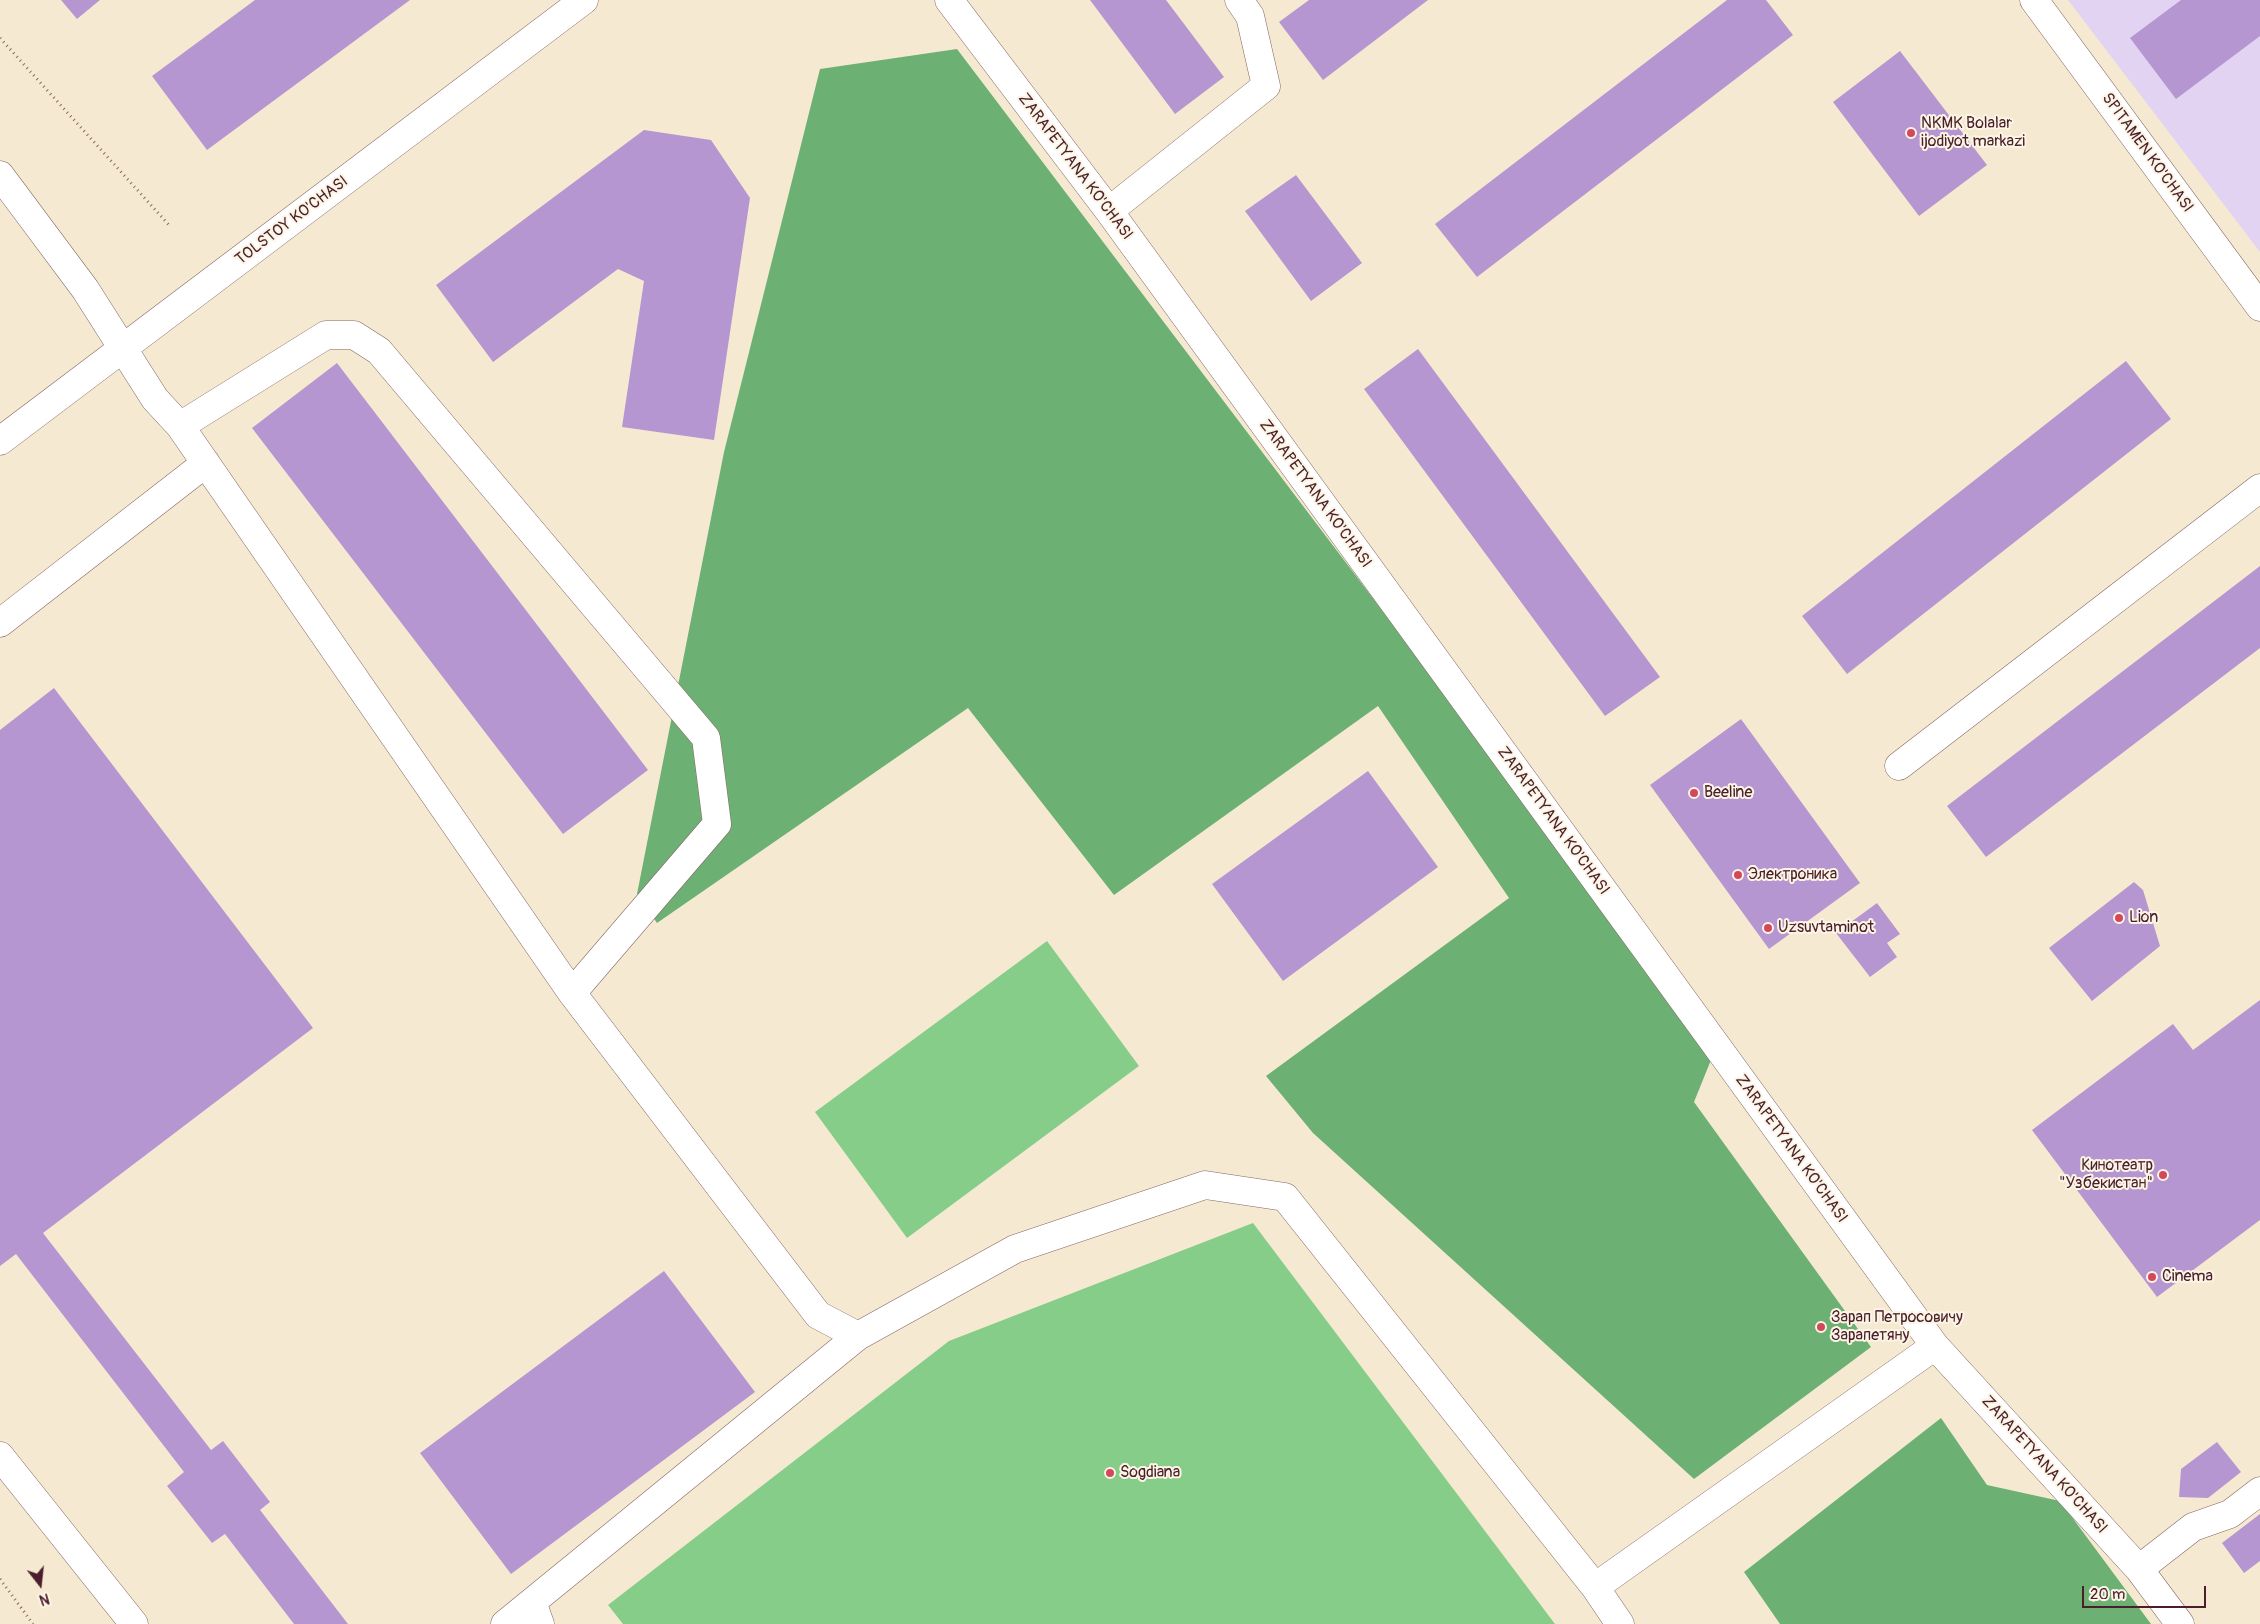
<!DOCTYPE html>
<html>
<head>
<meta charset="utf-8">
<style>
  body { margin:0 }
  #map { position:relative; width:2260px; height:1624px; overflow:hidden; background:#f5ead1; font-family:Pangolin,sans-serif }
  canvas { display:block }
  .north { position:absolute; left:15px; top:1559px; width:50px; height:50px; -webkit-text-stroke:4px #fcf5e5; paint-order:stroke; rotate:164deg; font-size:14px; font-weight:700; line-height:20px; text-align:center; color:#4a1f2b }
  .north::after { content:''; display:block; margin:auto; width:18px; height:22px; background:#4a1f2b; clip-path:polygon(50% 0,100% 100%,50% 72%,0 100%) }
  .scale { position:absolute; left:2082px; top:1586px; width:124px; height:22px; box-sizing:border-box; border:2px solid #4a1f2b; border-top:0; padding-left:6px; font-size:15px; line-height:18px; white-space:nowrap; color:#4a1f2b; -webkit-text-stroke:4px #fcf5e5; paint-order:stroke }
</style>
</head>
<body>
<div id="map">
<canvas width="2260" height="1624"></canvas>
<div class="north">N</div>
<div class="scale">20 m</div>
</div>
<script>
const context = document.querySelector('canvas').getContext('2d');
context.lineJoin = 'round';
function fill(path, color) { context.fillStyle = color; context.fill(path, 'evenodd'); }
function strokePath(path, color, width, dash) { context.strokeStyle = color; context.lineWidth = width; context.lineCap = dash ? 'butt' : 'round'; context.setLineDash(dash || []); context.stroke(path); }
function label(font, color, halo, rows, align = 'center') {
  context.font = font + ' Pangolin,sans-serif'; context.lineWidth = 4; context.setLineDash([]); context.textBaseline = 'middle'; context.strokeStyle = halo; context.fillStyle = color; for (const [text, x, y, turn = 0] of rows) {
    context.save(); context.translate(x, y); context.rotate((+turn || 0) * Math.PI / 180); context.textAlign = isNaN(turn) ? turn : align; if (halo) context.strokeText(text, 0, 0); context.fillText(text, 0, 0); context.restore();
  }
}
fill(new Path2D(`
  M2068,0H2260V252Z`), '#e3d3f3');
fill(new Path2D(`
  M1047,941L1139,1066L907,1238L815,1112Z
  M1253,1223L1555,1624H623L608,1605L949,1341Z`), '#85cd88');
fill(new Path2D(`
  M957,49L1715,1050L1694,1102L1871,1347L1694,1479L1313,1133L1266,1076L1509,898L1378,706L1114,895L968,708L657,923L637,894L724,452L820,69Z
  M1941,1418L1987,1485L2060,1501L2151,1624H1780L1744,1572Z`), '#6cb074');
fill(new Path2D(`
  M61,0H100L77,19Z
  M255,0H410L207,150L152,76Z
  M1090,0H1166L1224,77L1175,114Z
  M1309,0H1428L1323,80L1279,22Z
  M1727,0H1766L1793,35L1477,277L1435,224Z
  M2181,0H2260V36L2176,99L2130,38Z
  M1900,51L1987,165L1919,216L1833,102Z
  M644,130L711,140L750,198L714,440L622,427L644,281L618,269L493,362L436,285Z
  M1296,175L1362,263L1311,301L1245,211Z
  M1418,349L1660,677L1605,716L1364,389Z
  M2126,361L2171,419L1847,674L1802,616Z
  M337,363L648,770L563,834L252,428Z
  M2260,566V648L1986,857L1947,806Z
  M54,688L313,1028L43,1233L211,1450L223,1441L270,1502L260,1510L348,1624H294L225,1534L212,1543L167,1486L184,1472L16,1254L0,1266V730Z
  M1741,719L1860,883L1769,949L1650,785Z
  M1368,771L1438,867L1283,981L1212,884Z
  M2134,882L2143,890L2160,946L2092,1001L2049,948Z
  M1877,903L1900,934L1887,943L1897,957L1870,977L1836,933Z
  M2260,1000V1220L2157,1297L2032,1130L2173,1024L2193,1050Z
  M664,1271L755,1392L511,1574L420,1453Z
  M2217,1442L2241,1472L2208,1498L2179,1497L2181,1469Z
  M2260,1514V1561L2244,1573L2222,1543Z`), '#b696d0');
const minor = new Path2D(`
  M949,0L1109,211L1935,1346L2139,1569L2180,1624
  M2034,0L2260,307
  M0,175L85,289L155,399L180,426L572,993L818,1315L858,1336L1015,1249L1205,1185L1285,1197L1595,1587L1935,1346
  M1109,211L1266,86L1250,16L1239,0
  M180,426L326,335H354L379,351L706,738L717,824L572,993
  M0,441L584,0
  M0,623L206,463
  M1899,766L2260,488
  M0,1456L134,1624
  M2139,1569L2193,1527L2230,1514L2260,1491
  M1595,1587L1620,1624
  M505,1624L532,1602
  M540,1624L532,1602L858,1336`);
strokePath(minor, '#866665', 29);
strokePath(new Path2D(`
  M0,38L169,225
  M0,1579L33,1624`), '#866665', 3, [1, 4]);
strokePath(minor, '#fff', 28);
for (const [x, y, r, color] of [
  [1911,133,5,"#d1495b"],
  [1694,793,5,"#d1495b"],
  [1738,875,5,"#d1495b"],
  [2119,918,5,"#d1495b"],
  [1768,928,5,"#d1495b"],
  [2163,1175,5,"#d1495b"],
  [2152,1277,5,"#d1495b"],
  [1821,1327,5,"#d1495b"],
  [1110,1473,5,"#d1495b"]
]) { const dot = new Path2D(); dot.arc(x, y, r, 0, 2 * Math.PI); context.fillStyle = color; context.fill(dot); strokePath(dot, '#fcf5e5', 2); }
label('16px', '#4a1f2b', '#fcf5e5', [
  ["NKMK Bolalar",1921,124],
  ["ijodiyot markazi",1921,142],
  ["Beeline",1704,793],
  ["Электроника",1748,875],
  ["Lion",2129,918],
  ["Uzsuvtaminot",1778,928],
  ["Кинотеатр",2153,1166,"right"],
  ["\"Узбекистан\"",2153,1184,"right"],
  ["Cinema",2162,1277],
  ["Зарап Петросовичу",1831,1318],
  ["Зарапетяну",1831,1336],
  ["Sogdiana",1120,1473]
], 'left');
label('16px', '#4a1f2b', '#fcf5e5', [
  ["SPITAMEN KO'CHASI",2147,153,54],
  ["ZARAPETYANA KO'CHASI",1075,167,53],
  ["TOLSTOY KO'CHASI",292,221,-37],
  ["ZARAPETYANA KO'CHASI",1315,494,54],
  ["ZARAPETYANA KO'CHASI",1553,821,54],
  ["ZARAPETYANA KO'CHASI",1791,1149,54],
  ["ZARAPETYANA KO'CHASI",2044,1465,48]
]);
</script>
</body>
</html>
